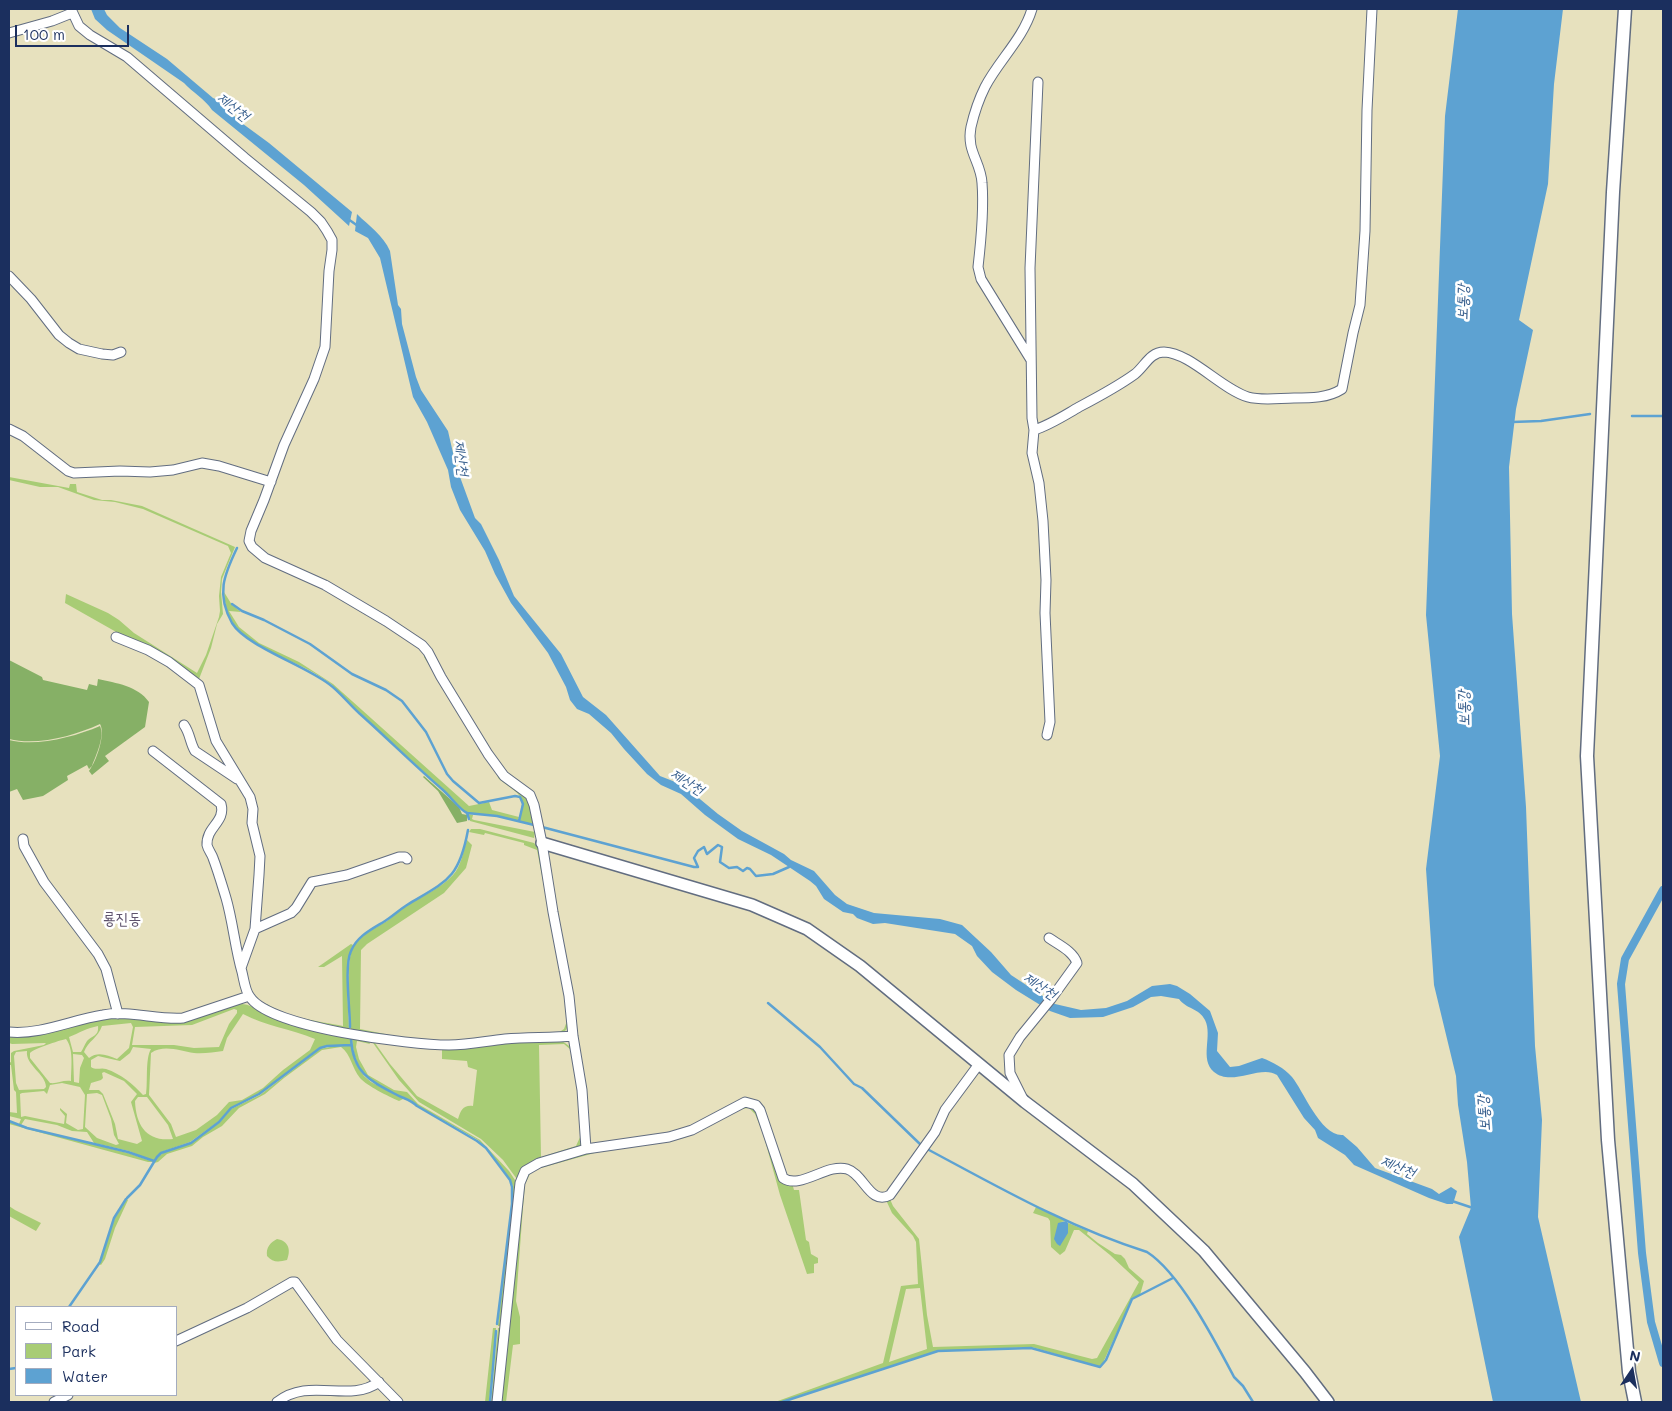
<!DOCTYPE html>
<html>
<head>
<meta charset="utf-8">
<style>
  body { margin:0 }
  #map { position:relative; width:1672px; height:1411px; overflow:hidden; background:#e7e1be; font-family:Mali,sans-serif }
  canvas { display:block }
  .frame { position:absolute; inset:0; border:10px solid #1b2f5e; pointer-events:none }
  .legend { position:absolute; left:15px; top:1306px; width:162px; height:90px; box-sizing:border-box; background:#fff; border:1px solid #a4acbf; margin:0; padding:6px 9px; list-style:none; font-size:15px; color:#1b2f5e }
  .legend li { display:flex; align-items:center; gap:10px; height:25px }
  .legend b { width:25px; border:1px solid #a4acbf }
  .north { position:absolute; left:1607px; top:1346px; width:50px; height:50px; -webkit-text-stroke:4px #fff; paint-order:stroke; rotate:12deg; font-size:14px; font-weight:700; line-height:20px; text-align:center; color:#1b2f5e }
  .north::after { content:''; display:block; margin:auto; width:18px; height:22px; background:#1b2f5e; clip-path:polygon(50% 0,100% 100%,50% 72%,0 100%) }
  .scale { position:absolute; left:15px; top:25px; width:114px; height:22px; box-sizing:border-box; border:2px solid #1b2f5e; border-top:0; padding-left:6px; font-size:15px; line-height:18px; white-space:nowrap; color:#1b2f5e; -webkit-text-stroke:4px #fff; paint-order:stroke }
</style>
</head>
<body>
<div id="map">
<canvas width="1672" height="1411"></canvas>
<div class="frame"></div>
<ul class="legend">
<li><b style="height:6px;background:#fff"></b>Road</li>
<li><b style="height:14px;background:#a8cc75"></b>Park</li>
<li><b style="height:14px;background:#5da2d2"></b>Water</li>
</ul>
<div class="north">N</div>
<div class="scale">100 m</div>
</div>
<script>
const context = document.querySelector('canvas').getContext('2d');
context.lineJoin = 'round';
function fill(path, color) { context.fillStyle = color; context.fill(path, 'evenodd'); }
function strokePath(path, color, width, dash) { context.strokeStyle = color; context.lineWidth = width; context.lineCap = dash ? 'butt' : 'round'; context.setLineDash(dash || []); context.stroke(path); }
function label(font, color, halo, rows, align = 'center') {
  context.font = font + ' Mali,"Poor Story",sans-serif'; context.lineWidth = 5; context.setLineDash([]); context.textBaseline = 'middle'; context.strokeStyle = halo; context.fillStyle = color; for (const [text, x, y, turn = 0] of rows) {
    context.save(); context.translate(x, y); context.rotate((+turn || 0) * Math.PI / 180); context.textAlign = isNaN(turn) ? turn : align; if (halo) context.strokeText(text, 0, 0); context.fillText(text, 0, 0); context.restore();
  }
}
fill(new Path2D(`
  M9,477L69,488L70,484H76L77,492L102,500H111L142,506L235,547L222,579L221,592L223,614L217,624L211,648L199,679L169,660L118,633L65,603L66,594L108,613L119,620L134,633L197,673L206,655L219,617L220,611L219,596L221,577L231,553L228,546L143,509L115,502L94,500L58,487H40L9,480Z
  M259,557L326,588L406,636L421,647L427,653L437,674L476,742L500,775L520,790L529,799L535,825L519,821C527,792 518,795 498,778L497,773L424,657L425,654L424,651L406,637L342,598L258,559Z
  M224,592L232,605L241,612L229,611L239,627L259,643L299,662L333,684L469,806L489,802L492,810L519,817L518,821L497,816L467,813C461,810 453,799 448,794C418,767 388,739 358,711C348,703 341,693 331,684C303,662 264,655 239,630C228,620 225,606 224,592Z
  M468,814L473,815L472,819L474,820L535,832L534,838L470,821Z
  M471,829H480L534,843L538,847L542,862L570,1022L566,1030L561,1034L468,1042L411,1041L351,1030C349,1017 347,965 351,953C355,937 374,929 387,921C393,917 398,911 405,907C421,896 439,890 453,875C461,866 463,852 467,840L472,845L466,868L444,893L367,944L361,950L360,1029L410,1039L427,1040H456L514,1034L558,1033L564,1029L567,1021L564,990L537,850L524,845V843L485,833L484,835L469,832Z
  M351,944L353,945C343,962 349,1009 349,1029L294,1018L266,1005L267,1004C288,1018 318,1021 343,1026L342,956L324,967H318Z
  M242,1004C255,1005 268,1016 280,1021L368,1039L370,1044L357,1041L356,1047L359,1059L368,1075L394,1090L407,1092L418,1104L480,1140L509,1171L515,1180L517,1187L503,1326H498V1324L512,1204L513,1186L510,1180L486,1148L478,1140L418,1106C412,1099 406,1099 398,1095C370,1082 354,1072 352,1039L351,1045H327L320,1048L259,1094L231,1108L219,1121L190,1142L164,1151L154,1161L129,1151L94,1143L87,1132L72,1131L57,1125L25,1119L21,1125L19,1124L21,1119L9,1116V1112L17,1113L16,1092L14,1090L11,1065H9V1063L11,1062V1053L14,1051L44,1045L46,1043L12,1044L9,1043V1037L39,1035L103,1018L120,1017L163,1021ZM234,1009L237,1010V1013L229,1024L219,1047L194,1048L174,1045H132L135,1027L192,1025ZM243,1014C265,1026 291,1029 315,1039L310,1050L283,1070L263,1088L242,1100L229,1102L217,1115L196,1130L176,1137L171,1124L149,1095L151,1053C164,1044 180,1051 194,1053C204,1054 214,1052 223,1051L227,1038ZM131,1023L133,1027L129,1048L117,1059C107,1055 98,1051 89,1058L84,1052C88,1041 98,1038 102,1026ZM98,1026C99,1036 93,1035 87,1041C85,1044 83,1049 81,1052H73L69,1037C79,1033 87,1028 98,1026ZM66,1039C74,1049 71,1068 71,1081C62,1080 57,1084 50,1083L30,1058V1053C35,1048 58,1041 66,1039ZM133,1047L151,1049C145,1059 148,1082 146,1094L143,1095C133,1084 121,1074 106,1069C100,1067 97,1071 91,1067V1060L98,1056L120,1061L130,1053ZM27,1051C25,1065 46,1074 46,1087L44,1089L19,1090L16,1083L14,1056L16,1052ZM73,1054L82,1055L84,1058L80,1068L79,1083L74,1082ZM104,1072L124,1081L137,1094L131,1102L142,1141L137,1144L118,1139L115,1124L103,1094L99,1090H89L91,1083L101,1080L103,1078L102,1073ZM62,1083L80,1087L85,1095L83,1129L78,1130L66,1123L67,1114L60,1108V1110L65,1116L64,1124L25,1116L21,1117L20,1094L22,1093L44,1091L47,1094L50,1085ZM97,1093L102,1095L111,1119L114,1135L119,1144L116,1145L97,1138L85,1127L87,1094ZM138,1097H147L168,1125L173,1139C147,1142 136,1126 135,1101Z
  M371,1040L412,1045L458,1047L519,1041H562L572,1048L576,1057C577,1072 587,1131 583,1141C574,1164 528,1148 519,1182L503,1160L481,1139L419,1102L399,1080ZM375,1043L442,1050V1059L467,1061L468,1067L477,1070L473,1106C463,1105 461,1110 458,1119L417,1096L390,1064ZM564,1044L571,1050L575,1060L581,1135L576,1146L541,1157L539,1045Z
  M340,1045L351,1046L355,1062L364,1076L371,1082L400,1097L405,1098L399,1101C388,1096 367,1086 360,1078C352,1069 351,1054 341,1047L322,1050L284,1078L265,1094L239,1108L222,1126L203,1137L192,1146L167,1154L158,1162L154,1163L157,1157L165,1152L191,1143L220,1122L231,1109L260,1095L320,1049Z
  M741,1105L756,1107L777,1164L792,1183L794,1190H799L806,1240L809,1242L811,1254L818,1258V1263L814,1264V1273L807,1274L780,1195L763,1133L755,1114L749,1108L741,1109L684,1138L598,1152L537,1169L530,1174L525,1184L523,1207L516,1301L520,1317V1344L513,1345L506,1402H500L521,1190L529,1170L587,1152L675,1137Z
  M9,1122L27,1128L128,1153L154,1162H148L9,1124Z
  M127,1199L128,1200L115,1228L105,1259L101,1265L99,1264L115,1218Z
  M890,1199L893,1206L919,1239L927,1315L933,1347L1034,1344L1092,1359L1097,1358L1139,1282L1110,1255L1079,1230H1074L1065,1251L1060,1255L1051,1247L1050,1221L1048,1218L1033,1213L1036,1207L1066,1221L1061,1222L1067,1226L1068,1223L1088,1231L1087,1234L1098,1243L1115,1254L1121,1255L1125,1259L1129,1268L1144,1281L1140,1295L1132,1299L1102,1365L1100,1367L1032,1347L938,1351L781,1402H775L883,1363L901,1286L918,1284L916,1242L913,1236L892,1213L886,1200ZM920,1288L927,1349L889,1362L906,1289Z
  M9,1206L15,1210L41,1223L36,1231L9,1216Z
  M277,1239C289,1241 291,1250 287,1260C279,1262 273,1263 267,1256C266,1247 270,1243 277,1239Z
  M493,1328H496L489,1402H485Z
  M498,1328H502L495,1402H491Z`), '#a8cc75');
fill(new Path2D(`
  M9,660L42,677L43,680L87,690L89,684L97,686L98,679C116,683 138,686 149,702L145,727L105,756L109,761L92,775L89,771C96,762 106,734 100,724C74,736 37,746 9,739Z
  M100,726C105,737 96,755 92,766L89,769L87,765L67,776L68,780L43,796L23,800L17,789L9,792V740C36,747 74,737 100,726Z
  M424,776L459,807L462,814L467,815V821L457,823L438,791L423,777Z`), '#86b066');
fill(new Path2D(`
  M91,9H104L107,15L120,28L167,59L213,98L220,101L239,121L269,143L352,212L349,226L304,185L212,110C205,99 192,92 184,83L107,30L95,19Z
  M1458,9H1563L1554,84L1548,184L1519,320L1533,330L1516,409L1509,467L1512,614L1526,807L1535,1046L1542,1120L1538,1217L1581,1402H1493L1459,1237L1471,1208L1467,1162L1458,1105L1456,1076L1434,985L1426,869L1440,756L1426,615L1445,116Z
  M357,214C369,226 383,235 390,251L398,305L401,309L402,324L416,377L421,390L448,431L456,466L475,518L481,524L499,560L514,596L561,654L583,697L606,715L660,776L683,785L718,814L742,831L784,854L791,860L814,871L835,895L847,904L874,913L940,919L962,925L991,952L1011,975L1055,1004L1081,1010L1106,1008L1127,1001L1152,986L1170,984L1177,986L1190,994L1210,1011L1218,1033L1217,1051L1230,1067L1239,1066L1262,1058C1273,1062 1284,1068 1292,1077C1303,1090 1321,1137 1343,1135L1357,1147L1375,1168L1432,1189L1439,1194L1451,1187L1457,1191L1453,1204H1447L1429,1198L1354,1165L1345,1155L1318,1138L1315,1130L1304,1118L1277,1075C1261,1064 1232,1087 1214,1072C1199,1059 1213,1036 1205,1020C1199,1008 1186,1009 1179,999L1161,996L1151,997L1133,1007L1103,1017L1070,1018L1050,1011L1016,990L992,972L977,956L972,946L955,934L885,923L873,924L857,918L853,914L843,912L824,899L816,886L810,881L771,855L738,839L705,815L681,794L661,785L647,774L624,749L611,733L589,714L577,709L570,700L566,687L548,653L511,603L495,574L485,551L460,510L451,487L448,470L427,422L413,397L380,258L368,238L355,231Z
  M1066,1221L1068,1223V1233L1060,1246L1057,1244L1054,1239L1058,1223Z`), '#5da2d2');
strokePath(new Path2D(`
  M348,219L358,226
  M1632,416H1663
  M1512,422L1541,421L1590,414
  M237,548C224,575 216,594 232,623C246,646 304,665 329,684C340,692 348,703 359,713C387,738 414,765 443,790C450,796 460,810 467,813
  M232,604L242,611L264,620L310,644L352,674L386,690L402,701L426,732L447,774L453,781L479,803L515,796L520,797L523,804L519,821
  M469,819L467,813L497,816L534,825
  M542,827L694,867H698L694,858L698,851L704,847L707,854L718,845L722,847L720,862L729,868L737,867L743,871L747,868L750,869L756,876L773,874L789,867L790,863
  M768,1003L820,1047L854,1084L862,1088L922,1146
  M350,1027C350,1009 344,966 351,951C357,936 372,929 385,921C393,916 399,910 407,905C447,881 459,879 468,830
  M351,1039C353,1073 370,1081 397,1095C405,1099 411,1100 417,1106L477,1141L486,1148L510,1180L512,1187V1204L497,1324
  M9,1121L27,1128L128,1152L154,1161
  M929,1150C1000,1188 1070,1228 1147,1252C1180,1273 1215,1341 1234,1377L1243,1386L1253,1402
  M127,1198L140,1185L157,1157L161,1153L191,1143L219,1122L231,1108L259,1094L320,1048L327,1046L351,1045
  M1452,1201L1473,1208
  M69,1307L100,1262L114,1218L126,1199
  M9,1369L16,1368
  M490,1402L496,1331
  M782,1402L938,1351L1031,1348L1100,1367L1106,1360L1132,1299L1173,1278`), '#5da2d2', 2.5);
strokePath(new Path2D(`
  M1663,890L1625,959L1621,984L1642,1253L1651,1322L1663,1363`), '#5da2d2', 8);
const minor = new Path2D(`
  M71,9L79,26L90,35L127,57L245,158L311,212L321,222L327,231L332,240V250L329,271L325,347L314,379L284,445L264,500L251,531L249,541L252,547L265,558L325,585L386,621L422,645L428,652L441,677L488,754L504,776L530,795L534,805L542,843L553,912L569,996L573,1036L582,1090L586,1149
  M9,33L52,21L72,13
  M1038,82L1030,268L1032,418L1034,430L1032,453L1039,483L1043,521L1046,580L1045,613L1050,722L1047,735
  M9,276L31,299L59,335L69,343L79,349L102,354L113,355L121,352
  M1031,360L981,279L978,267C981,241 984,208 982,183C981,162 966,151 971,127C974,114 979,99 985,87C999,60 1023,39 1032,9
  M9,429L23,436L68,471L74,473L120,471L150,472L173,470L202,463L219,466L271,482
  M1034,430C1050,425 1065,415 1079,407C1098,397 1117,387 1135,374C1145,366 1150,352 1164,352C1191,353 1221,389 1248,397C1262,401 1280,398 1294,398C1311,398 1328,398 1342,389L1353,333L1360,305L1365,231L1367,110L1372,9
  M116,637L148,650L169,662L199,685L216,741L250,797L253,809L252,823L260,856L259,875L255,929L241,968
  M184,725C190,733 190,743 195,751L237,779
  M153,751L221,804C226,822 206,827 207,845C208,850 212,854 213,858C218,871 222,885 226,898C233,922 235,948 242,972C244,980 245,991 250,997C270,1028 411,1045 449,1045C468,1045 486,1041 505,1039C528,1037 550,1038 573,1036
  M23,839L24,846L44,882L98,954L106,969L118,1014
  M255,929L291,913L296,908L312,882L347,875L399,857H405L407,859
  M9,1032C41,1035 71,1020 103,1015C129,1010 157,1020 183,1018L249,996
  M1023,1099L1010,1073L1009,1055L1020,1037L1051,999L1077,963C1073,951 1059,945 1049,938
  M176,1341L247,1308L292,1282H295L337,1340L398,1402
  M54,1402L68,1395
  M277,1402C310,1376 348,1404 379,1382
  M497,1402L519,1192L520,1183L525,1171L539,1163L586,1149L669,1137L692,1130L745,1102L756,1105L760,1110L783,1178C800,1190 827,1163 847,1169C864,1174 870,1206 890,1195L935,1132L945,1110L979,1064`);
const tertiary = new Path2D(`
  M542,843L752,905L807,929L860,966L1025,1102L1133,1184L1204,1251L1305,1372L1328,1402`);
const secondary = new Path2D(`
  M1625,9L1613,192L1587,756L1608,1140L1629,1372L1635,1402`);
strokePath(minor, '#626d80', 11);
strokePath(tertiary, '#626d80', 14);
strokePath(secondary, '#626d80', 15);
strokePath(minor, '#fff', 9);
strokePath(tertiary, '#fff', 11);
strokePath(secondary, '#fff', 12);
label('italic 15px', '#355d8c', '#fff', [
  ["제산천",233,107,38],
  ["보통강",1463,302,-88],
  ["제산천",461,458,83],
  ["보통강",1464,708,-91],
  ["제산천",687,782,32],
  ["제산천",1040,986,33],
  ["보통강",1484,1113,-94],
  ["제산천",1398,1167,22]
]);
label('16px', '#5f536d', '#fff', [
  ["룡진동",122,919]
]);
</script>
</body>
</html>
